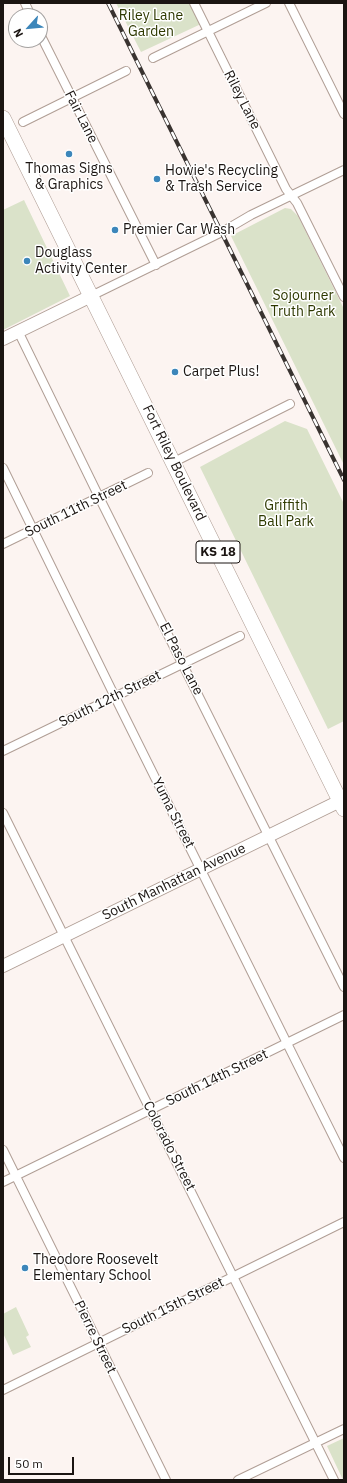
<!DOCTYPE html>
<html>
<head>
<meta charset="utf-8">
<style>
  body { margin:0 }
  #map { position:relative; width:347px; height:1483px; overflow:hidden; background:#fcf4f1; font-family:"IBM Plex Sans",sans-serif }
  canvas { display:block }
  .frame { position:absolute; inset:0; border:4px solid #1b1512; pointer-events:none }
  .north { position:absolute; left:8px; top:8px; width:40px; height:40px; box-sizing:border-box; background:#fff; border:1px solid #a4a1a0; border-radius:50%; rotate:243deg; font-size:11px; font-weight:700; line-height:16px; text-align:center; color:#1b1512 }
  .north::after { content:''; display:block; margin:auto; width:14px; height:18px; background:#3c86ba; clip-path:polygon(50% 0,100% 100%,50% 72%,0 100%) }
  .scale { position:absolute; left:8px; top:1457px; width:66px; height:18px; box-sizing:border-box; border:2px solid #1b1512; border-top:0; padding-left:5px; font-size:12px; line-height:14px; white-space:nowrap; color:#1b1512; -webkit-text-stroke:3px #fff; paint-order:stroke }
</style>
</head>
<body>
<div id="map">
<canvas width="347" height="1483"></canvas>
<div class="frame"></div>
<div class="north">N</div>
<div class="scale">50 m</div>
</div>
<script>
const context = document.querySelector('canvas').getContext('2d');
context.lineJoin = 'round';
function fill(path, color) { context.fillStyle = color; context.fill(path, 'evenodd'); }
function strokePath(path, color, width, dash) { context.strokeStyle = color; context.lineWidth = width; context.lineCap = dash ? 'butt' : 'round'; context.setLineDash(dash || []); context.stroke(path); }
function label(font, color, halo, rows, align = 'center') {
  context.font = font + ' "IBM Plex Sans",sans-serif'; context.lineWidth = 3; context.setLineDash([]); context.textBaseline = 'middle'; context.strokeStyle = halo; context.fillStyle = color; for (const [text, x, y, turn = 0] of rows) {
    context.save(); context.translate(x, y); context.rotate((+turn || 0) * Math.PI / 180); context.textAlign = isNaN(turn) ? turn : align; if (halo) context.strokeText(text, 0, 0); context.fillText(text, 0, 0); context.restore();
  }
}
fill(new Path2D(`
  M116,3H190L201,24L141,52Z
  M24,200L70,296L3,330V210Z
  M285,208L291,209L298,216L344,309V465L231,236Z
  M285,421L307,429L344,504V721L328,729L200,467Z
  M16,1307L29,1335L26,1337L31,1347L13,1355L3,1333V1314Z
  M344,1438V1480H343L327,1446Z`), '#dae2c9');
const street = new Path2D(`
  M25,3L31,16
  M194,3L286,189L297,203L344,297
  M289,3L344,114
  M40,34L156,265
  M153,58L266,3
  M23,122L126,71
  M91,296L222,232L251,215L344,170
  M18,331L99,497L344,987
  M174,462L290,404
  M3,468L115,697L344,1158
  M3,544L148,473
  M3,751L240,636
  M3,813L334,1480
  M3,1150L166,1480
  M3,1182L344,1015
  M3,1390L344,1222
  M238,1480L344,1429`);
const secondary = new Path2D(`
  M3,339L91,296
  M3,966L344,799`);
const highway = new Path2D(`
  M3,118L344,809`);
strokePath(street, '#b09e95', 10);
strokePath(secondary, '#b09e95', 14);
strokePath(highway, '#b09e95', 16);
strokePath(street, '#fff', 8);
strokePath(secondary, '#fff', 12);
strokePath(highway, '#fff', 15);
const rail = new Path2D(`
  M108,3L344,480`);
strokePath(rail, '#393330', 4);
strokePath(rail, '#fff', 2.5, [8]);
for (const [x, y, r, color] of [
  [69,154,4,"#3c86ba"],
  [157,179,4,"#3c86ba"],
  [115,230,4,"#3c86ba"],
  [27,261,4,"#3c86ba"],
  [175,372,4,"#3c86ba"],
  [25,1268,4,"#3c86ba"]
]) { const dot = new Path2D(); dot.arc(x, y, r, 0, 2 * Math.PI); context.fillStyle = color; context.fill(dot); strokePath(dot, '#fff', 1.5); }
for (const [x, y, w] of [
  [218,552,44]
]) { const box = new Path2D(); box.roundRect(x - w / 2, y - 11, w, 22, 3); context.fillStyle = '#fff'; context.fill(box); strokePath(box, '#1b1512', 1); }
label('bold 13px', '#1b1512', null, [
  ["KS 18",218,552]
]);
label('14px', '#2e3900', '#fff', [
  ["Riley Lane",151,16],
  ["Garden",151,32],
  ["Sojourner",303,296],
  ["Truth Park",303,312],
  ["Griffith",286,506],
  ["Ball Park",286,522]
]);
label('14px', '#1b1512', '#fff', [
  ["Riley Lane",242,100,63],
  ["Fair Lane",81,117,63],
  ["Fort Riley Boulevard",174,463,64],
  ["South 11th Street",76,509,-26],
  ["El Paso Lane",181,659,63],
  ["South 12th Street",110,699,-26],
  ["Yuma Street",173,813,63],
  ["South Manhattan Avenue",174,882,-26],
  ["South 14th Street",217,1078,-26],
  ["Colorado Street",169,1146,63],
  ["South 15th Street",173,1306,-26],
  ["Pierre Street",95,1337,64]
]);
label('14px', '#1b1512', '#fff', [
  ["Thomas Signs",69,169,"center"],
  ["& Graphics",69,185,"center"],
  ["Howie's Recycling",165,171],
  ["& Trash Service",165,187],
  ["Premier Car Wash",123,230],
  ["Douglass",35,253],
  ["Activity Center",35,269],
  ["Carpet Plus!",183,372],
  ["Theodore Roosevelt",33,1260],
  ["Elementary School",33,1276]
], 'left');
</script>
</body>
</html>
